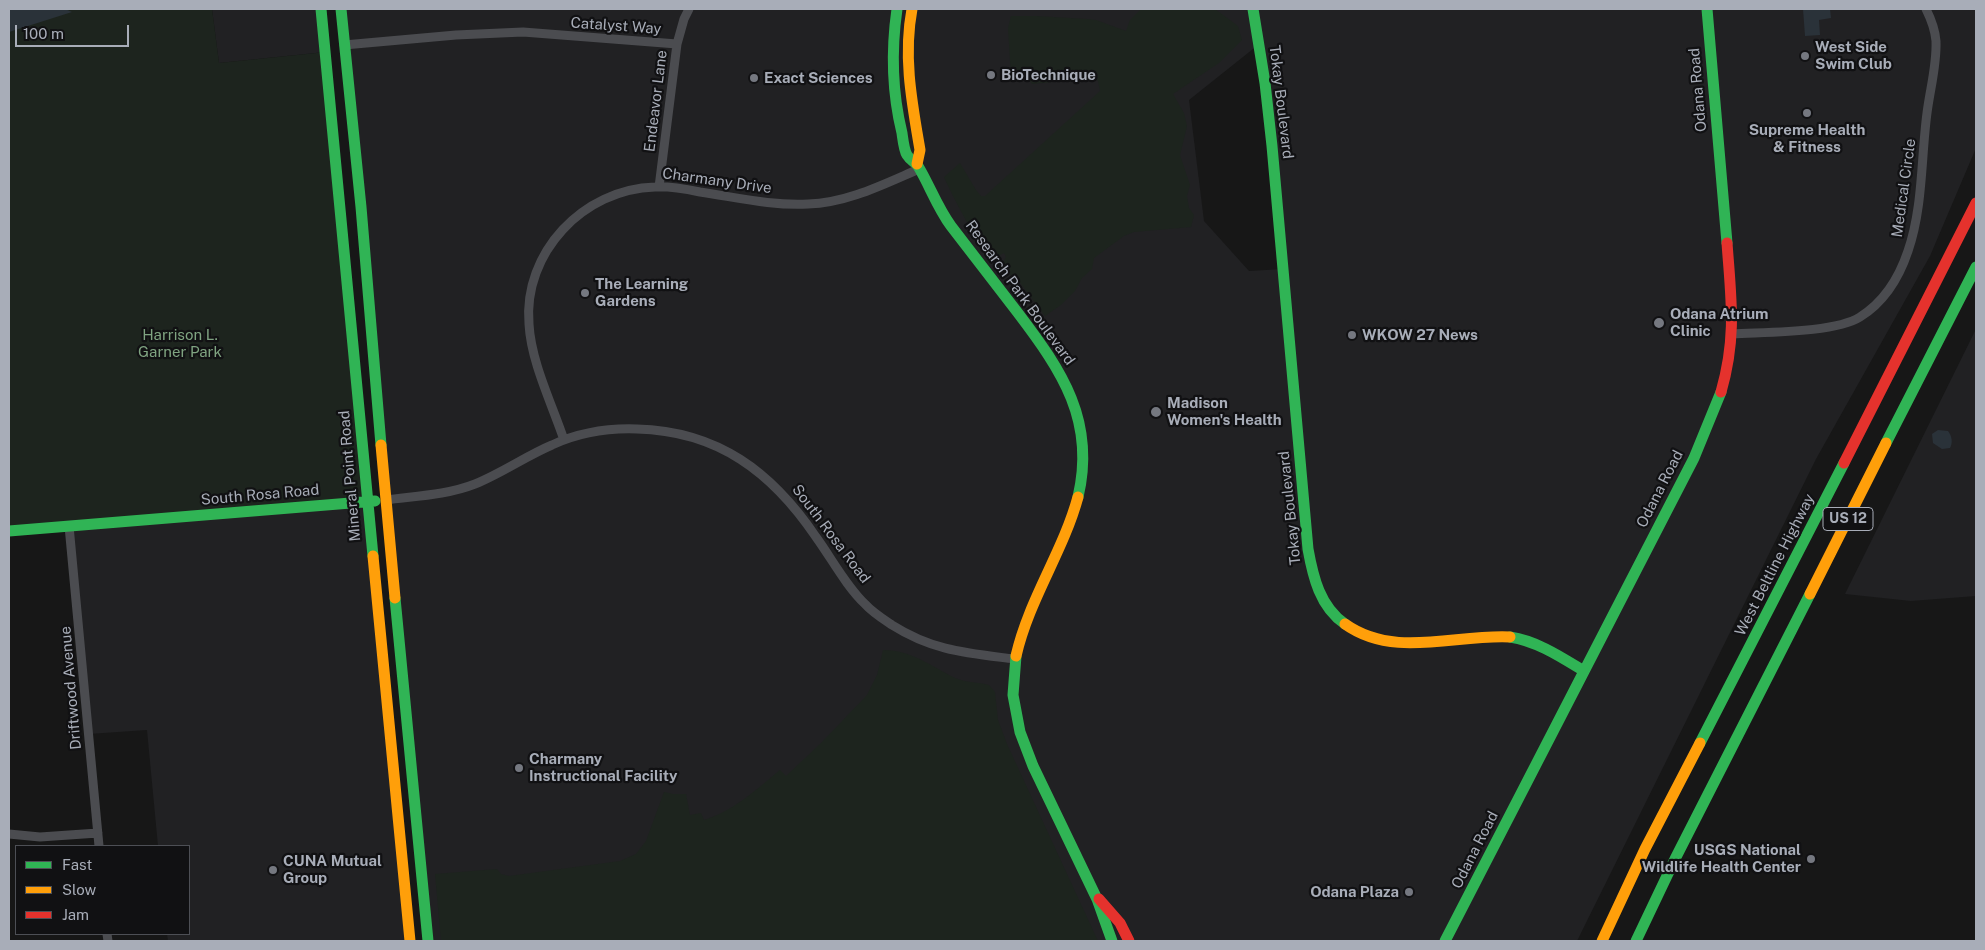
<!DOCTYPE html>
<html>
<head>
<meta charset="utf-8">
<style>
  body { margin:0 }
  #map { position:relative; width:1985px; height:950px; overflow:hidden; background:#171717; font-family:"Public Sans",sans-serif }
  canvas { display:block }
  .frame { position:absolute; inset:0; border:10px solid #a8adb8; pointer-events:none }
  .legend { position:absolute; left:15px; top:845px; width:175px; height:90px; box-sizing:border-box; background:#111113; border:1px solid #4d4f55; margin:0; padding:6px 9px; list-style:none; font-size:15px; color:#a8adb8 }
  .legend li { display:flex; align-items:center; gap:10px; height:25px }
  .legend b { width:25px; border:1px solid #4d4f55 }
  .scale { position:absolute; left:15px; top:25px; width:114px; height:22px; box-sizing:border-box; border:2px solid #a8adb8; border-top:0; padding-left:6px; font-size:15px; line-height:18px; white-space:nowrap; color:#a8adb8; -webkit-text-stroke:4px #111113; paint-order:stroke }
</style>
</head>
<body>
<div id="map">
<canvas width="1985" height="950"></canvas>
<div class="frame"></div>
<ul class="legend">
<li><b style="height:6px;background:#30b455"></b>Fast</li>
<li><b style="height:6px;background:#ff9f0a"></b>Slow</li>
<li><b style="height:6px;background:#e5322d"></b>Jam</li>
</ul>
<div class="scale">100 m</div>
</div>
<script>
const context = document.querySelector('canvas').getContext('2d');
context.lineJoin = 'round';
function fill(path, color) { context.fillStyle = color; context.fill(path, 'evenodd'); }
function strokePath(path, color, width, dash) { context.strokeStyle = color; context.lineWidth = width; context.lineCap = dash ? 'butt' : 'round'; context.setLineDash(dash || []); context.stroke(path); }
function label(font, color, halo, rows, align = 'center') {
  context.font = font + ' "Public Sans",sans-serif'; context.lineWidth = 4.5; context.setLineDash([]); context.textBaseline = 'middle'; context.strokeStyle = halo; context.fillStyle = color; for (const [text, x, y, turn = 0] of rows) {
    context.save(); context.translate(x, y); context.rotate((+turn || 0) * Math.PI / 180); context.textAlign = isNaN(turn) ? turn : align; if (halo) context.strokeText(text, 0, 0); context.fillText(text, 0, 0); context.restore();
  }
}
fill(new Path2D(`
  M212,9H321L326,52L219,63Z
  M341,9H1976V148L1930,256L1816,459L1577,941H428ZM1258,45L1283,269L1249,271L1204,221L1189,100Z
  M1976,329V596L1911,601L1845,594Z
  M367,501L410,941H168L167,934H189V846H158L147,730L89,734L69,526Z`), '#212123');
fill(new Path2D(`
  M9,9H212L219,63L326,52L367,501L9,531Z
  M1141,9H1215L1238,26L1242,40L1219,63L1173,94L1184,113L1187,126L1180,155L1190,185L1187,196L1189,208L1194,215L1191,227L1134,232L1124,236L1094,258L1092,269L1082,278L1075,291L1061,305L1045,316L1021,284L1004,269L1003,262L1006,257L1004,253C1000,255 997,257 993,255C978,248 951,193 944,177L960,163L976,190L981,196H985L1100,91L1098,81L1094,78L1032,84L1027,76L1011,77L1008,28L1011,16H1036L1087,19L1096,20L1126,31L1130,20Z
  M883,650C911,650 931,666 955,678C966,683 978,682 989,685L995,692L998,720L1007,744L1098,941H441L435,874L497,869L501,874L509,876L620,861L636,854L646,841L664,792L673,794H686L690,815L701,813L704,820C732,812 757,789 780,770L786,776L821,743L867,695L877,675Z`), '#1d241e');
fill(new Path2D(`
  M9,9H65L72,12L9,32Z
  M1803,9H1830L1831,18L1819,20L1820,35L1805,36Z
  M1938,430L1948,431C1952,436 1953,443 1950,448L1942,449L1933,443L1932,434Z`), '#2a3239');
strokePath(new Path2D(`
  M344,45L456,35L523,32L677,44
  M659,187L677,44L684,19L689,9
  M1733,334C1764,332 1835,333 1860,317C1884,302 1899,278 1908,251C1923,208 1921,158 1927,113C1930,89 1937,65 1936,41C1935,29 1931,19 1926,9
  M564,440C552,404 531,362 529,324C523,253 583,189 655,187C670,186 685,189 700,192C735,197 772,206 808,204C847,203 884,184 919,169
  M386,500C416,496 447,495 475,484C502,473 526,456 552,445C578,433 609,428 637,429C718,431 772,472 816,537C832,559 846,586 865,604C872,612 883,619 892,625C933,651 967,653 1014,659
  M69,526L99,846
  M9,834L40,837L98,833
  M107,934L108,941`), '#4b4c50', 9);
strokePath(new Path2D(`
  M321,9L373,556
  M341,9L361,207L381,445
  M897,9C891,51 892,92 902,133C903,140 904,150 907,155C910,160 915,162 918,166C930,186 937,207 951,226C973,255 996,284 1018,313C1062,371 1096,421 1078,497
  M1253,9L1265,83L1272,146L1308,549C1313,577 1320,607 1345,624
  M1707,9L1727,243
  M1886,443L1976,267
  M9,531L375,501
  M395,598L428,941
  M1510,637C1537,641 1561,657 1584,671
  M1016,656L1013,695L1020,732L1033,766L1097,899L1112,941
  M1700,743L1844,463
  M1445,941L1694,458L1721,392
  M1636,941L1675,859L1810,594`), '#30b455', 11);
strokePath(new Path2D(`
  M912,9C903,57 912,103 920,150L917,164
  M381,445L395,598
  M373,556L410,941
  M1810,594L1886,443
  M1345,624C1394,659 1455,634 1510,637
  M1016,656C1029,599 1063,552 1078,497
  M1602,941L1645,849L1700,743`), '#ff9f0a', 11);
strokePath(new Path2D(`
  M1721,392C1737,337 1731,298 1727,243
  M1844,463L1976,203
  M1099,899L1120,923L1129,941`), '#e5322d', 11);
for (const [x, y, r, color] of [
  [1805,56,5,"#757880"],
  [991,75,5,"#757880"],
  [754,78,5,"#757880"],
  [1807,113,5,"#757880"],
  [585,293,5,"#757880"],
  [1659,323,6,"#757880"],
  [1352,335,5,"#757880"],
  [1156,412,6,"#757880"],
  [519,768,5,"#757880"],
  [1811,859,5,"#757880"],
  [273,870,5,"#757880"],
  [1409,892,5,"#757880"]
]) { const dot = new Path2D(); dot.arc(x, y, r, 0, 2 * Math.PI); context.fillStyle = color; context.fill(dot); strokePath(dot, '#111113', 2); }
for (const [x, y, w] of [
  [1848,519,50]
]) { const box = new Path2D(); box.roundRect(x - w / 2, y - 11.5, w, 23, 4); context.fillStyle = '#111113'; context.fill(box); strokePath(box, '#a8adb8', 1); }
label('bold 14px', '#a8adb8', null, [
  ["US 12",1848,519]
]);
label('15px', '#a8adb8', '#111113', [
  ["Catalyst Way",616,26,4],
  ["Odana Road",1698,90,-95],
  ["Endeavor Lane",656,101,-83],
  ["Tokay Boulevard",1281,102,83],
  ["Charmany Drive",717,181,8],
  ["Medical Circle",1904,188,-82],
  ["Research Park Boulevard",1020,293,54],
  ["Mineral Point Road",350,476,-95],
  ["Odana Road",1660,489,-63],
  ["South Rosa Road",260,495,-5],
  ["Tokay Boulevard",1290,508,-96],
  ["South Rosa Road",831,534,53],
  ["West Beltline Highway",1775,565,-63],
  ["Driftwood Avenue",71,688,-95],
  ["Odana Road",1475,850,-63]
]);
label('bold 15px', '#a8adb8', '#111113', [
  ["West Side",1815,47],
  ["Swim Club",1815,64],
  ["BioTechnique",1001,75],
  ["Exact Sciences",764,78],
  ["Supreme Health",1807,130,"center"],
  ["& Fitness",1807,147,"center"],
  ["The Learning",595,284],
  ["Gardens",595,301],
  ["Odana Atrium",1670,314],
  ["Clinic",1670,331],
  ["WKOW 27 News",1362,335],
  ["Madison",1167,403],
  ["Women's Health",1167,420],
  ["Charmany",529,759],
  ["Instructional Facility",529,776],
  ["USGS National",1801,850,"right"],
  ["Wildlife Health Center",1801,867,"right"],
  ["CUNA Mutual",283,861],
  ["Group",283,878],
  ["Odana Plaza",1399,892,"right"]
], 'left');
label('15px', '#7fa381', '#111113', [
  ["Harrison L.",180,335],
  ["Garner Park",180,352]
]);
</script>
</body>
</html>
